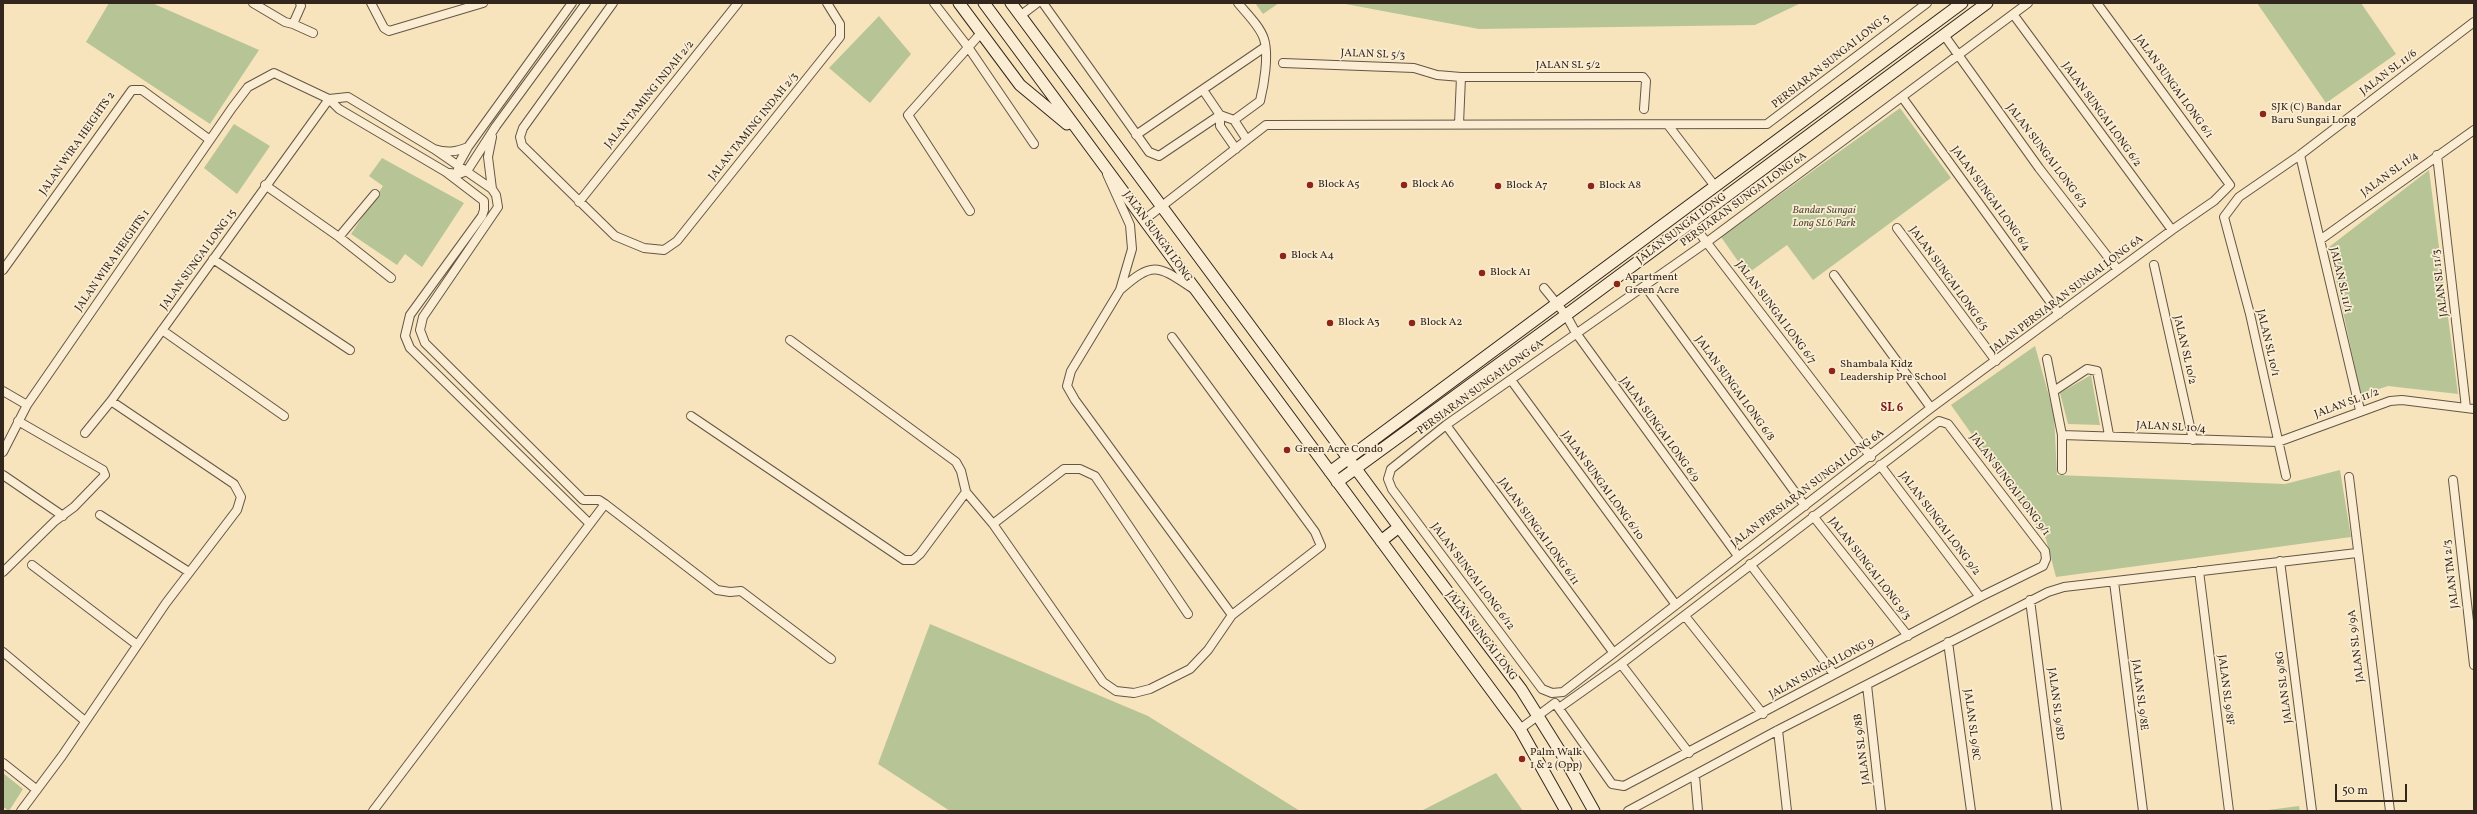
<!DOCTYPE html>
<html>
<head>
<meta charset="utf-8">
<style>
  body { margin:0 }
  #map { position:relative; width:2477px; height:814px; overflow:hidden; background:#f7e4bc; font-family:Vollkorn,serif }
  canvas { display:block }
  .frame { position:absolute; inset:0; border:4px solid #33271d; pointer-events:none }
  .scale { position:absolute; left:2335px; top:784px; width:72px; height:18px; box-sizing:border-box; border:2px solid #33271d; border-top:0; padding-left:5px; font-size:12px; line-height:14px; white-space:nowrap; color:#33271d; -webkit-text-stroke:3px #faedd3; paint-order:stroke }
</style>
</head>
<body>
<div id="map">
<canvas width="2477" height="814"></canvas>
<div class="frame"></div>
<div class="scale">50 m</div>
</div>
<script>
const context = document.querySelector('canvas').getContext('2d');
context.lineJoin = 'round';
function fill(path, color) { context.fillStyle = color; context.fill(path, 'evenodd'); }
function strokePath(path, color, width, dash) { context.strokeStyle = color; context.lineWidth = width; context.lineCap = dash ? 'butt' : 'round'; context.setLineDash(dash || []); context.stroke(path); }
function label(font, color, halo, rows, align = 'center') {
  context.font = font + ' Vollkorn,serif'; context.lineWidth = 3.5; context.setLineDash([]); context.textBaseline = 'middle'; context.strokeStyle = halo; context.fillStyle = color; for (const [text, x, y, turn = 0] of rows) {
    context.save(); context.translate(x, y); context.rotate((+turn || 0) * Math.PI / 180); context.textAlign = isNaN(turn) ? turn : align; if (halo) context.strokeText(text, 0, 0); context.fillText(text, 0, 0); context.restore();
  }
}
fill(new Path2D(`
  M109,3H152L259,50L210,124L86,42Z
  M1255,3H1279L1263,14Z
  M1340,3H1801L1755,25L1479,29Z
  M2257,3H2361L2396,54L2326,103Z
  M879,16L911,54L870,103L829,68Z
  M1900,108L1951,178L1813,280L1787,245L1747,274L1721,237Z
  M234,124L270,146L237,194L204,168Z
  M382,158L464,203L422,267L405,254L397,265L351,234L383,186L369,176Z
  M2429,170L2458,394L2388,386L2361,395L2329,247Z
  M2035,346L2054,414L2057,475L2285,484L2340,470L2351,537L2056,577L2046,539L1951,405Z
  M2091,375L2100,425L2068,424L2060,393Z
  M930,624L1148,716L1300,811H950L878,764Z
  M3,773L23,789L9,811L3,807Z
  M1496,773L1523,811H1421Z
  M2299,806L2300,811H2260Z`), '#b7c596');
const street = new Path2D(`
  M253,3L285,22L293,24L301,6L300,3
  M371,3L384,28L389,31L483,3
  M613,3L523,128L520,137L522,145L615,236L644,248L664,250L677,241L840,37V24L827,3
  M934,3L968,47L1034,144
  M1043,3L1149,152L1159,156L1220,115
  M2028,3L1707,242L1446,425L1391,469L1388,479L1392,489L1542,689L1552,693L1563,692L1931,408L2172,230L2214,201L2230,185L2097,3
  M2013,14L2172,230
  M1020,16L1037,3
  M293,24L313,33
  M1944,35L2039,168L2118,270
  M1283,63L1414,68L1437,75L1461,77H1643L1646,81L1644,109
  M1203,90L1220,115V126L1236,149
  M1902,97L2059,314
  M329,99L348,97L434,149C447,153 456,152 468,147L572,3
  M1220,115L1234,120L1247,140
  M1234,120L1260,101C1264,85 1269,55 1264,39C1260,26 1246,13 1238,3
  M1459,124L1461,77
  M1668,125L1714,185
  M1136,135L1265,47
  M492,137L488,157L492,189
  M434,149L492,189L496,195L498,207L423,317L420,330L425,343L583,500H599L605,504L717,590L730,592L741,591L831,659
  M2300,155L2360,410
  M2437,155L2466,408
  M458,169V165L468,147
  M449,173L459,174L467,171L496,126L586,3
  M1107,174L1130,225L1132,249L1120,290L1071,371L1067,386L1075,400L1232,615
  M265,185L339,237L391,278
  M579,202L738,3
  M970,211L908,115L981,33
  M1144,220L1266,125L1767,124L1927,3
  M1691,222L1871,457
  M1897,228L1996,361
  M339,237L375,194
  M2320,240L2474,130
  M213,259L350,350
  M2154,265L2193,440
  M3,270L132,90H142L210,140
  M1834,275L1931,408
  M1645,286L1805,506
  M1544,288L1566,315L1576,333L1738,556
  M1120,290C1153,261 1157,265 1192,288
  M162,330L284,416
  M790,340L956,462L961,471L966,492L993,524L1103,682L1116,691L1134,693L1150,689L1190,669L1208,650L1232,615L1321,546L1315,532L1172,337
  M2047,359L2062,435V470
  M1511,380L1676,605
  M3,391L27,405
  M2054,391L2087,369L2097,371L2109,435
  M691,416L904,560H913L920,554L966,492
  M1446,425L1613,652
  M85,433L111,401L329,99
  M2062,435L2278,442L2390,401L2402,400L2474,409
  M3,452L27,405L232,108L248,87L274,73L329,99L339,109L446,172L484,201V210L482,216L410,315L405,336L410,348L589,523
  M1880,465L1980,597
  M3,475L63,516
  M2286,476L2250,314L2224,217L2239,197L2300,155L2474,22
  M2349,477L2390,811
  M2453,480L2474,665
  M100,515L189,572
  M1813,516L1908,636
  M993,524L1064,469H1080L1095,476L1188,614
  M2280,561L2312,811
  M1750,564L1834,674
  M32,565L136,644
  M2199,571L2229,811
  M3,572L55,521L74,507L105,475L103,470L18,421
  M2114,582L2143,811
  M2030,600L2057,811
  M1685,616L1763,714
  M1948,642L1971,811
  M3,652L85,721
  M1621,664L1689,753
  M1867,685L1881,811
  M1520,729L1555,703L1612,784L1624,786L1980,597L2043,566L2046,559L2045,551L1948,424L1939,421L1621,664L1559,708
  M1778,730L1787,811
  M3,763L37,790
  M1695,776L1698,811
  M21,811L62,756L166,603L237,510L241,497L234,484L111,401
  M373,811L605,504
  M1628,811L1778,730L2048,592L2064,587L2357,553`);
const secondary = new Path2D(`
  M959,3L1020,85L1067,124
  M984,3L1520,729L1566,811
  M1011,3L1399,527L1521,689L1566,761L1594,811
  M1330,472L1962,3
  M1337,482L1566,315L1987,3
  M1381,541L1399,527`);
strokePath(street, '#645645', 10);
strokePath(secondary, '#33271d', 13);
strokePath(street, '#faedd3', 8);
strokePath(secondary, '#faedd3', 11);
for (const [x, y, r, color] of [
  [2263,114,4,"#8f2418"],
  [1310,185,4,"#8f2418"],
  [1404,185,4,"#8f2418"],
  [1498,186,4,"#8f2418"],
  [1591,186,4,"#8f2418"],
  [1283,256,4,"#8f2418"],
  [1482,273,4,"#8f2418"],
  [1617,284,4,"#8f2418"],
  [1330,323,4,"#8f2418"],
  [1412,323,4,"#8f2418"],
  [1832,371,4,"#8f2418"],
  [1287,450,4,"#8f2418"],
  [1522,759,4,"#8f2418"]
]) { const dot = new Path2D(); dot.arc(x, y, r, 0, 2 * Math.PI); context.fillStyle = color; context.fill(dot); strokePath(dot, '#faedd3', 1.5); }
label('11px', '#33271d', '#faedd3', [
  ["JALAN SL 5/3",1373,55,2],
  ["PERSIARAN SUNGAI LONG 5",1831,62,-38],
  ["JALAN SL 5/2",1568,66],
  ["JALAN SL 11/6",2389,73,-37],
  ["JALAN SUNGAI LONG 6/1",2173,87,54],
  ["JALAN TAMING INDAH 2/2",650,95,-51],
  ["JALAN SUNGAI LONG 6/2",2101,115,54],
  ["JALAN TAMING INDAH 2/3",754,127,-51],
  ["JALAN WIRA HEIGHTS 2",78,144,-55],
  ["JALAN SUNGAI LONG 6/3",2046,156,53],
  ["JALAN SL 11/4",2390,175,-36],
  ["JALAN SUNGAI LONG 6/4",1990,199,54],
  ["PERSIARAN SUNGAI LONG 6A",1744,200,-36],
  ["JALAN SUNGAI LONG",1682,229,-37],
  ["JALAN SUNGAI LONG",1157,237,54],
  ["JALAN SUNGAI LONG 15",199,260,-54],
  ["JALAN WIRA HEIGHTS 1",113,261,-55],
  ["JALAN SUNGAI LONG 6/5",1948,279,54],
  ["JALAN SL 11/1",2340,280,77],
  ["JALAN SL 11/3",2441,283,-97],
  ["JALAN PERSIARAN SUNGAI LONG 6A",2067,295,-37],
  ["JALAN SUNGAI LONG 6/7",1775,313,53],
  ["JALAN SL 10/1",2267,343,77],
  ["JALAN SL 10/2",2184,350,77],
  ["PERSIARAN SUNGAI LONG 6A",1481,388,-36],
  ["JALAN SUNGAI LONG 6/8",1734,389,54],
  ["JALAN SL 11/2",2347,404,-20],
  ["JALAN SL 10/4",2171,428,3],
  ["JALAN SUNGAI LONG 6/9",1659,430,54],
  ["JALAN SUNGAI LONG 9/1",2009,485,53],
  ["JALAN SUNGAI LONG 6/10",1602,486,54],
  ["JALAN PERSIARAN SUNGAI LONG 6A",1808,489,-37],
  ["JALAN SUNGAI LONG 9/2",1939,524,53],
  ["JALAN SUNGAI LONG 6/11",1538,532,54],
  ["JALAN SUNGAI LONG 9/3",1869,569,52],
  ["JALAN TM 2/3",2452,574,-97],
  ["JALAN SUNGAI LONG 6/12",1472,577,53],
  ["JALAN SUNGAI LONG",1481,636,53],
  ["JALAN SL 9/9A",2357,646,-97],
  ["JALAN SUNGAI LONG 9",1822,669,-28],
  ["JALAN SL 9/8G",2285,687,-97],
  ["JALAN SL 9/8F",2225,690,83],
  ["JALAN SL 9/8E",2139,695,83],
  ["JALAN SL 9/8D",2055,704,83],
  ["JALAN SL 9/8C",1971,725,83],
  ["JALAN SL 9/8B",1863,749,-97]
]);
label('11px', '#33271d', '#faedd3', [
  ["SJK (C) Bandar",2271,108],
  ["Baru Sungai Long",2271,121],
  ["Block A5",1318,185],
  ["Block A6",1412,185],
  ["Block A7",1506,186],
  ["Block A8",1599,186],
  ["Block A4",1291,256],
  ["Block A1",1490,273],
  ["Apartment",1625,278],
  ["Green Acre",1625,291],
  ["Block A3",1338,323],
  ["Block A2",1420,323],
  ["Shambala Kidz",1840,365],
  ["Leadership Pre School",1840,378],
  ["Green Acre Condo",1295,450],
  ["Palm Walk",1530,753],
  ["1 & 2 (Opp)",1530,766]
], 'left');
label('italic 11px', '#544e3b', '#faedd3', [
  ["Bandar Sungai",1824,211],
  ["Long SL6 Park",1824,224]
]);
label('bold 12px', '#7a1f14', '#faedd3', [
  ["SL 6",1892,409]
]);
</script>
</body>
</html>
